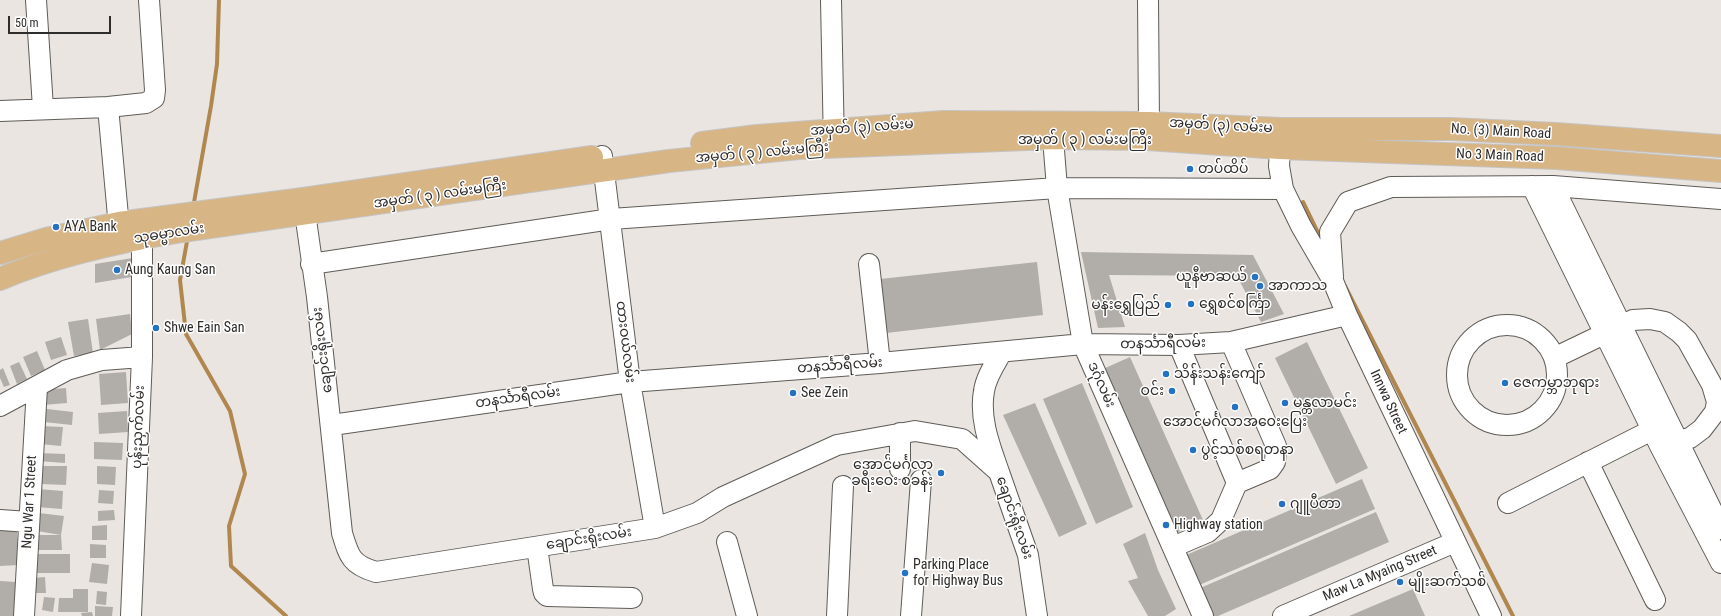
<!DOCTYPE html>
<html>
<head>
<meta charset="utf-8">
<style>
  body { margin:0 }
  #map { position:relative; width:1721px; height:616px; overflow:hidden; background:#eae5e0; font-family:"Roboto Condensed",sans-serif }
  canvas { display:block }
  .scale { position:absolute; left:8px; top:16px; width:103px; height:18px; box-sizing:border-box; border:2px solid #2f2d2b; border-top:0; padding-left:5px; font-size:12px; line-height:14px; white-space:nowrap; color:#2f2d2b; -webkit-text-stroke:3px #fff; paint-order:stroke }
</style>
</head>
<body>
<div id="map">
<canvas width="1721" height="616"></canvas>
<div class="scale">50 m</div>
</div>
<script>
const context = document.querySelector('canvas').getContext('2d');
context.lineJoin = 'round';
function strokePath(path, color, width, dash) { context.strokeStyle = color; context.lineWidth = width; context.lineCap = dash ? 'butt' : 'round'; context.setLineDash(dash || []); context.stroke(path); }
function fill(path, color) { context.fillStyle = color; context.fill(path, 'evenodd'); }
function label(font, color, halo, rows, align = 'center') {
  context.font = font + ' "Roboto Condensed","Noto Sans Myanmar",sans-serif'; context.lineWidth = 3; context.setLineDash([]); context.textBaseline = 'middle'; context.strokeStyle = halo; context.fillStyle = color; for (const [text, x, y, turn = 0] of rows) {
    context.save(); context.translate(x, y); context.rotate((+turn || 0) * Math.PI / 180); context.textAlign = isNaN(turn) ? turn : align; if (halo) context.strokeText(text, 0, 0); context.fillText(text, 0, 0); context.restore();
  }
}
strokePath(new Path2D(`
  M1303,202L1322,241
  M193,208L211,106L217,64L219,0
  M188,236L180,280L186,334L230,411L245,474L229,526L231,566L286,616
  M1345,286L1513,616`), '#b18750', 4);
fill(new Path2D(`
  M1081,252L1253,255L1284,314L1261,322L1237,276L1109,275L1125,327L1098,328Z
  M139,257L138,276L95,283V264Z
  M1037,262L1043,315L886,333L880,279Z
  M130,314L132,334L100,350L96,319Z
  M88,319L93,353L74,356L68,322Z
  M61,337L67,355L51,360L45,342Z
  M1307,342L1368,468L1336,484L1275,358Z
  M37,351L45,370L31,376L23,357Z
  M1130,357L1203,520L1176,533L1103,369Z
  M19,362L27,379L17,384L10,366Z
  M3,368L10,385L4,387L0,378V370Z
  M126,372L128,403L101,405L99,374Z
  M1082,383L1133,507L1096,524L1043,399Z
  M66,388L67,403L43,405L42,390Z
  M1035,403L1087,524L1059,537L1003,415Z
  M38,408L73,412L72,425L44,422Z
  M127,411L128,432L99,434L98,413Z
  M41,426L63,427L61,446L40,444Z
  M94,442L123,443L122,460L94,459Z
  M38,453L65,454V463L38,461Z
  M37,466H67L66,485L41,484Z
  M97,466L116,467L115,485L97,484Z
  M1362,479L1375,509L1197,586L1184,556Z
  M38,489L63,491L62,509L37,507Z
  M99,490L114,491L113,504L98,503Z
  M114,510L115,520L98,521V511Z
  M1376,512L1389,542L1218,616H1210L1198,589Z
  M39,513L64,516L61,535L37,531Z
  M107,525V540H92V526Z
  M0,531H17L18,565L0,566Z
  M1145,533L1158,570L1176,609L1165,616H1148L1128,581L1138,578L1123,544Z
  M37,535H61L62,550H38Z
  M90,544L106,545V558H90Z
  M34,554H70V573H34Z
  M92,563L109,565L107,584L89,582Z
  M45,577L46,593H33V578Z
  M0,581L16,582L14,616H0Z
  M73,589H88V612H58L59,598H73Z
  M1413,589L1425,616H1349Z
  M97,591L107,592L106,605L96,604Z
  M44,597L55,598L53,612L42,610Z
  M95,606L113,607L112,616H95Z
  M92,612L93,616H82L81,613Z`), '#b1ada8');
const minor = new Path2D(`
  M36,0L43,108
  M831,0L834,146
  M108,107L120,238
  M0,111L108,107L146,103L154,98L155,90L149,0
  M1281,133L1279,166L1283,189L1301,226L1333,281L1347,315L1491,616
  M1053,138L1057,188L1083,344L1203,616
  M1147,139L1149,123L1148,0
  M602,156L630,382L655,528
  M1532,186L1661,448L1721,563
  M1553,186L1721,529
  M303,199L317,297L342,533C349,556 351,565 376,572L655,528L697,513L723,497L837,445L915,431L962,439L999,472L1028,555L1037,616
  M311,264L611,219L1057,188L1283,189
  M869,264L880,363
  M1333,277L1330,232L1348,202L1391,187L1553,186L1721,199
  M1457 375a50 50 0 1 1 100 0a50 50 0 1 1-100 0Z
  M1179,345L1237,483L1270,469L1275,462L1276,446L1231,342
  M1554,358L1633,320L1650,319L1665,322L1679,332L1687,340L1712,385L1717,402L1715,412L1702,429L1690,438L1678,441L1667,446
  M0,406L67,370L102,360L142,357
  M332,425L630,382L880,363L1083,344L1179,345L1231,342L1347,315
  M900,433V469
  M1588,462L1655,600
  M999,472C990,446 979,419 984,391C986,377 995,364 1002,352
  M1508,503L1652,430
  M0,520L29,522
  M727,542L747,616
  M537,547L543,589L544,593L547,596L632,598
  M1173,547L1208,532L1221,520L1237,483
  M24,616L37,387
  M131,616L142,357V238
  M837,616L843,486
  M911,616L921,480
  M1283,616L1455,542`);
const major = new Path2D(`
  M702,143L757,136L943,122L1149,123L1281,129H1451L1556,134L1721,146
  M0,253L46,239L119,223L303,199L592,157
  M0,279C56,255 122,241 182,231L669,161L799,148L1053,138L1147,139L1280,148L1556,158L1721,171`);
strokePath(minor, '#5f5c57', 22);
strokePath(major, '#c5c4c4', 24);
strokePath(minor, '#fff', 20);
strokePath(major, '#d7b585', 22);
for (const [x, y, r, color] of [
  [1190,169,4,"#2672c2"],
  [56,227,4,"#2672c2"],
  [117,270,4,"#2672c2"],
  [1255,277,4,"#2672c2"],
  [1260,286,4,"#2672c2"],
  [1191,304,4,"#2672c2"],
  [1168,305,4,"#2672c2"],
  [156,328,4,"#2672c2"],
  [1166,374,4,"#2672c2"],
  [1505,383,4,"#2672c2"],
  [1172,391,4,"#2672c2"],
  [793,393,4,"#2672c2"],
  [1285,403,4,"#2672c2"],
  [1235,407,4,"#2672c2"],
  [1193,450,4,"#2672c2"],
  [941,473,4,"#2672c2"],
  [1282,504,4,"#2672c2"],
  [1166,525,4,"#2672c2"],
  [905,573,4,"#2672c2"],
  [1400,582,4,"#2672c2"]
]) { const dot = new Path2D(); dot.arc(x, y, r, 0, 2 * Math.PI); context.fillStyle = color; context.fill(dot); strokePath(dot, '#fff', 1.5); }
label('14px', '#2f2d2b', '#fff', [
  ["အမှတ် (၃) လမ်းမ",1221,126,3],
  ["အမှတ် (၃) လမ်းမ",862,128,-4],
  ["No. (3) Main Road",1501,132,3],
  ["အမှတ် ( ၃ ) လမ်းမကြီး",1085,140],
  ["အမှတ် ( ၃ ) လမ်းမကြီး",762,153,-5],
  ["No 3 Main Road",1500,156,2],
  ["အမှတ် ( ၃ ) လမ်းမကြီး",440,195,-8],
  ["သုဓမ္မာလမ်း",169,234,-9],
  ["ထားဝယ်လမ်း",625,342,83],
  ["တနင်္သာရီလမ်း",1163,344,-1],
  ["ချောင်းရိုးလမ်း",323,350,-97],
  ["တနင်္သာရီလမ်း",840,366,-4],
  ["ဒဂုံလမ်း",1101,385,66],
  ["တနင်္သာရီလမ်း",518,398,-8],
  ["Innwa Street",1388,402,65],
  ["ပုန်းညှက်လမ်း",139,427,-88],
  ["Ngu War 1 Street",30,502,-87],
  ["ချောင်းရိုးလမ်း",1014,518,71],
  ["ချောင်းရိုးလမ်း",589,539,-9],
  ["Maw La Myaing Street",1380,574,-23]
]);
label('14px', '#2f2d2b', '#fff', [
  ["တပ်ထိပ်",1198,169],
  ["AYA Bank",64,227],
  ["Aung Kaung San",125,270],
  ["ယူနီဗာဆယ်",1247,277,"right"],
  ["အာကာသ",1268,286],
  ["ရွှေစင်စင်္ကြာ",1199,304],
  ["မန်းရွှေပြည်",1160,305,"right"],
  ["Shwe Eain San",164,328],
  ["သိန်းသန်းကျော်",1174,374],
  ["ဇေကမ္ဘာဘုရား",1513,383],
  ["ဝင်း",1164,391,"right"],
  ["See Zein",801,393],
  ["မန္တလာမင်း",1293,403],
  ["အောင်မင်္ဂလာအဝေးပြေး",1235,422,"center"],
  ["ပွင့်သစ်စရတနာ",1201,450],
  ["အောင်မင်္ဂလာ",933,465,"right"],
  ["ခရီးဝေး စခန်း",933,481,"right"],
  ["ဂျူပီတာ",1290,504],
  ["Highway station",1174,525],
  ["Parking Place",913,565],
  ["for Highway Bus",913,581],
  ["မျိုးဆက်သစ်",1408,582]
], 'left');
</script>
</body>
</html>
